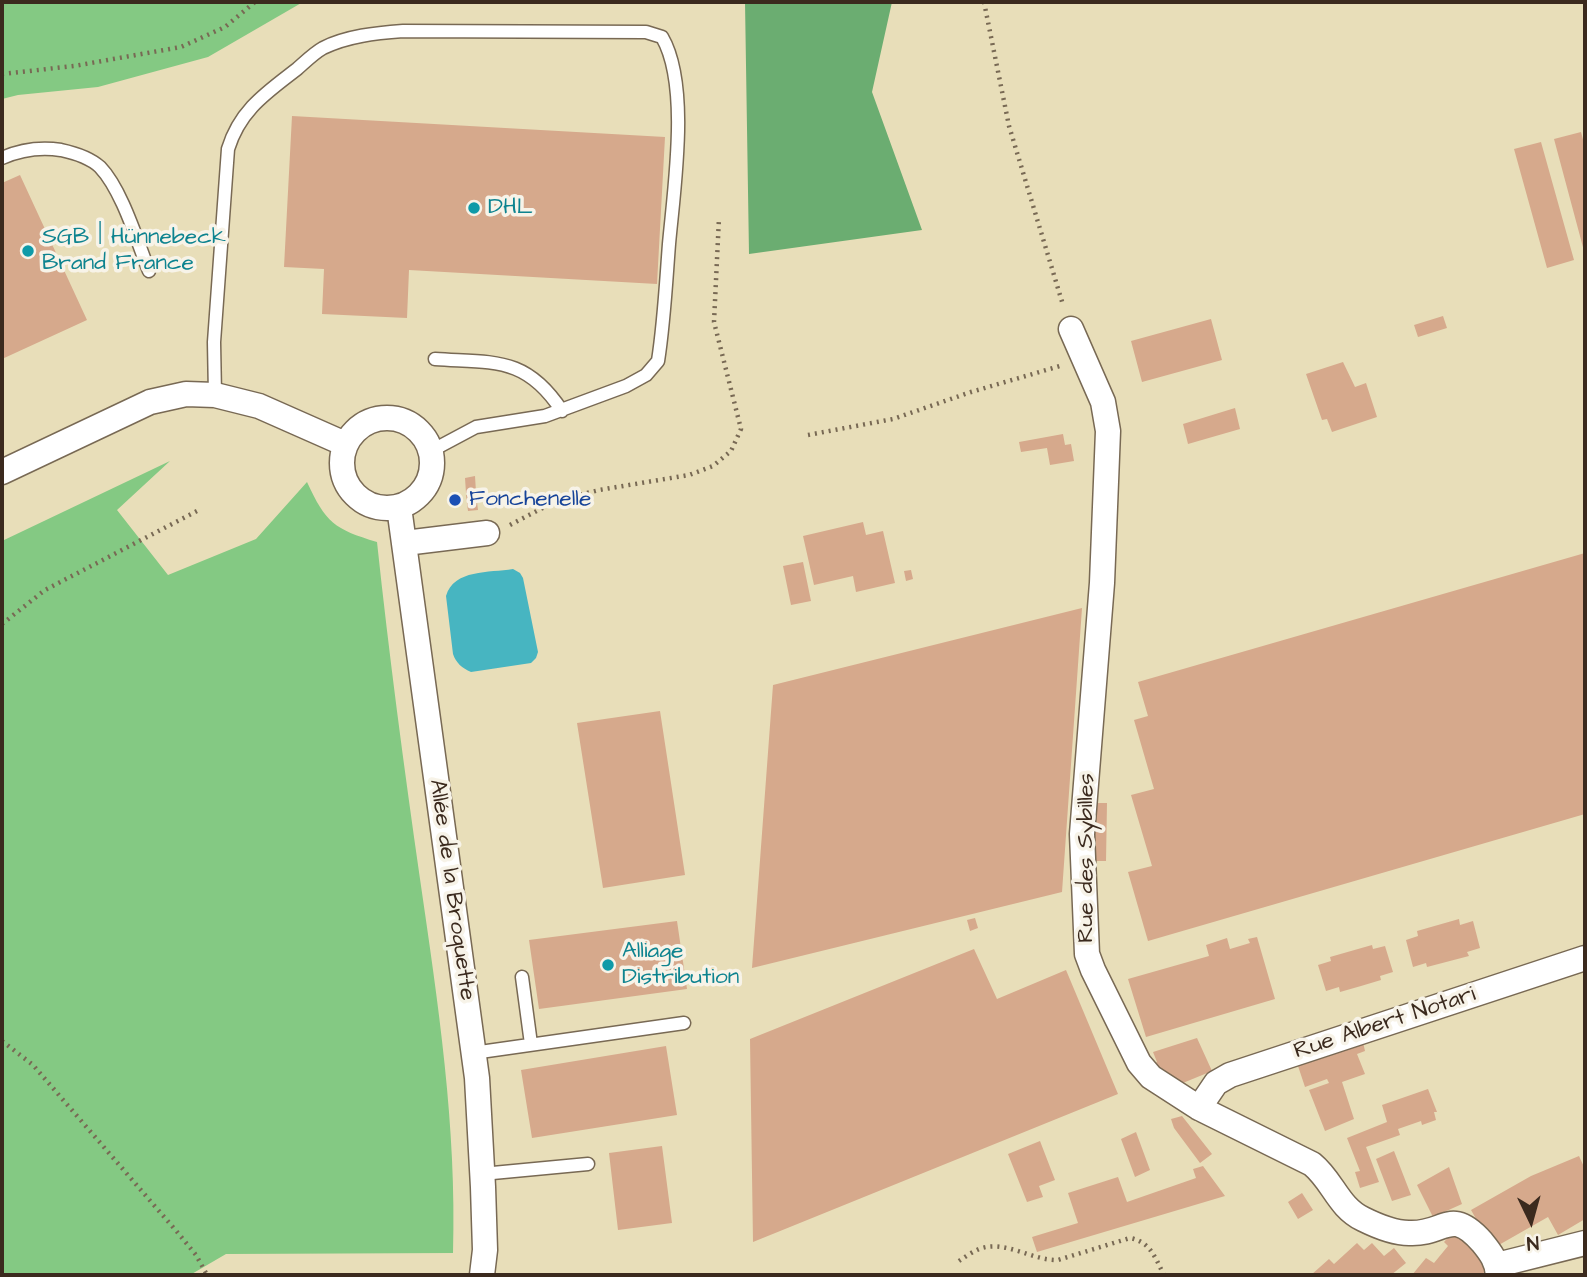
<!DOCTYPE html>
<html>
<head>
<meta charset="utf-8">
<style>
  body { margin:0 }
  #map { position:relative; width:1587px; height:1277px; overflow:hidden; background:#e8deb9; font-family:"Architects Daughter",sans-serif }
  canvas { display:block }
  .frame { position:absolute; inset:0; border:4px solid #3b2a1e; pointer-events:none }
  .north { position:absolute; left:1496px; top:1186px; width:70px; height:70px; -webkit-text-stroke:5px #f7f3e8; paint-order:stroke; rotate:175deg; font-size:19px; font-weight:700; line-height:28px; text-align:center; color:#3b2a1e }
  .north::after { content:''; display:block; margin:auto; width:24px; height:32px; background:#3b2a1e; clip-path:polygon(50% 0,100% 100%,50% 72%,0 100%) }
</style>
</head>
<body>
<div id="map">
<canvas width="1587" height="1277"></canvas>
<div class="frame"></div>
<div class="north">N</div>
</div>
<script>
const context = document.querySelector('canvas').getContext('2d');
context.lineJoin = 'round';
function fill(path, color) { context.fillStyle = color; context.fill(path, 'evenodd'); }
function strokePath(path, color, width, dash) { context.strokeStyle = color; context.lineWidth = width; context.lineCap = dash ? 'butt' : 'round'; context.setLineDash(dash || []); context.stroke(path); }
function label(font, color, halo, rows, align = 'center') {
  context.font = font + ' "Architects Daughter",sans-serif'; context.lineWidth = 7; context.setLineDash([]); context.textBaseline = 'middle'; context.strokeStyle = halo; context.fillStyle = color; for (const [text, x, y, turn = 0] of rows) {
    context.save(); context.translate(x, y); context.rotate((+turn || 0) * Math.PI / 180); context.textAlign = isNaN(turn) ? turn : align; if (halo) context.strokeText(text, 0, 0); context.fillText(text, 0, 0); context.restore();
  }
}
fill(new Path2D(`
  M2,2H303L208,57L98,87L18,95L2,99Z
  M170,461L117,510L168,575L256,539L307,482C326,523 334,529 377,542C389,655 404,767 420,879C438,1003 457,1127 453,1253L226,1254L190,1275H2V541Z`), '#84c983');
fill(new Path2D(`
  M745,2H892L872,92L922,230L749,254Z`), '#6bad71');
fill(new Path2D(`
  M513,569L520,573L523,578L538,652L536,658L531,663L471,672C462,668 456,663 453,654L446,596C454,569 489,573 513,569Z`), '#47b5c1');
fill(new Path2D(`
  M292,116L665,137L657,284L409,270L407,318L322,314L324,269L284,267Z
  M1581,132L1585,147L1584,251L1554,139Z
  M1541,142L1574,260L1547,268L1514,149Z
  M20,175L87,320L2,359V183Z
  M1443,316L1447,328L1418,337L1414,325Z
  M1211,319L1222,360L1142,382L1131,341Z
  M1343,362L1355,387L1366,383L1377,417L1332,432L1327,419L1322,420L1306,374Z
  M1235,408L1240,429L1188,444L1183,424Z
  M1063,434L1065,445L1071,444L1074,461L1050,465L1047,448L1021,452L1019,442Z
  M475,476L476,492L466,493L465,478Z
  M476,494L478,510L468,511L466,495Z
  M863,522L866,535L883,531L895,583L856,592L853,576L814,585L803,536Z
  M1585,553V814L1148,941L1128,872L1152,866L1131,795L1154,789L1134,720L1148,716L1138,682Z
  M803,562L811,601L791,605L783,566Z
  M911,570L913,579L906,581L904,571Z
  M1082,608L1062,892L752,968L773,685Z
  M660,711L685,875L603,888L577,723Z
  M1094,803H1107L1106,861H1093Z
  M975,918L978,928L970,931L967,920Z
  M1459,919L1460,925L1473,921L1480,948L1467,952L1469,956L1427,967L1426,963L1413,967L1406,940L1418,936L1417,931Z
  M677,921L687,989L539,1009L529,940Z
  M1257,937L1275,999L1146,1037L1128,979L1209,956L1206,945L1227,938L1230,949L1250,943L1248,939Z
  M1372,945L1373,949L1385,946L1393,972L1380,976L1381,980L1361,986L1340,992L1339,987L1326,991L1318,965L1331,961L1330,957Z
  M974,949L997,999L1066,970L1118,1094L753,1242L750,1039Z
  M1197,1038L1212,1071L1178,1085L1152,1065L1157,1062L1153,1052Z
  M1363,1042L1365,1051L1357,1054L1365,1074L1342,1082L1354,1119L1325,1131L1309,1090L1329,1083L1327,1079L1305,1087L1298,1066Z
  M666,1046L677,1115L532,1138L521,1070Z
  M1428,1089L1437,1112H1434L1436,1120L1422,1125L1421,1121L1398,1129L1400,1135L1366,1147L1379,1182L1360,1188L1355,1172L1360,1171L1347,1138L1387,1122L1382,1105Z
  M1182,1116L1212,1154L1200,1163L1174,1128L1171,1119Z
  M1136,1132L1150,1170L1135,1177L1121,1139Z
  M1040,1141L1055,1180L1039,1186L1043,1197L1027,1202L1008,1154Z
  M662,1146L672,1223L618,1230L609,1153Z
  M1394,1151L1411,1195L1392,1201L1376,1159Z
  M1579,1156L1585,1169V1219L1558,1235L1548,1217L1497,1246L1488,1240L1471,1210L1531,1176Z
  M1203,1166L1225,1196L1037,1252L1032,1237L1078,1223L1068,1193L1118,1177L1127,1202L1196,1178L1193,1169Z
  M1449,1167L1462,1204L1433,1217L1417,1185Z
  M1302,1193L1313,1210L1298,1219L1288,1202Z
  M1455,1230L1491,1263L1482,1275H1412L1426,1258L1434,1263L1448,1246L1444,1242Z
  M1357,1243L1364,1250L1372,1243L1384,1256L1394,1248L1406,1263L1391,1275H1311L1329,1259L1334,1264Z`), '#d6a98c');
const lane = new Path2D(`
  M2,158C20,150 41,147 61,150C75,153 89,157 100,167C122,190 137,241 149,271
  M435,359C494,363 526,356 562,411
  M215,395L214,342L228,149C240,110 266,93 297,69C305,62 314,53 323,48C347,36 376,33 403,31L646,32L662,37C690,85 674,188 669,244C666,283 664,323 658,361L646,375L626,386L545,416L476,427L431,451
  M522,977L531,1044
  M473,1053L684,1023
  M482,1174L588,1164`);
const street = new Path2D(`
  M1071,329L1103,402L1108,431L1102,583L1082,834L1087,954L1093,970L1139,1063L1151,1077L1199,1108L1312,1164C1333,1181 1338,1207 1363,1219C1377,1226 1393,1233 1409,1233C1445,1235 1450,1206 1482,1242C1491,1253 1497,1261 1498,1275
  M342 463a45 45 0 1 1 90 0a45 45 0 1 1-90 0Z
  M2,472L150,402L186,394L215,395L259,406L345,444
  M399,507L477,1078L483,1187L485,1250L482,1275
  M405,543L487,533
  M1199,1108L1216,1083L1230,1075L1585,958
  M1497,1265L1585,1243`);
strokePath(lane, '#786954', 15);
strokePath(street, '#786954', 27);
strokePath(new Path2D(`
  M984,2L1009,126L1063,305
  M2,74L74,66L181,47L225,27L255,2
  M808,435L893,419L971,392L1060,366
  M510,525L556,501L599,490L689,475L713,466L731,451L741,429L714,322L719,218
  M2,624L45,590L197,511
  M2,1041L33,1065L178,1233L196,1255L207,1275
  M959,1261C965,1257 972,1252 979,1249C1005,1239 1032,1261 1058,1260L1130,1238C1151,1242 1155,1258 1164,1275`), '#786954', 4.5, [2, 5]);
strokePath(lane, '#fff', 12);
strokePath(street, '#fff', 24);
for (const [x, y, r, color] of [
  [474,208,7,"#0f9aa8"],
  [28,251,7,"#0f9aa8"],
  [455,500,7,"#1a4fb4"],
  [608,965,7,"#0f9aa8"]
]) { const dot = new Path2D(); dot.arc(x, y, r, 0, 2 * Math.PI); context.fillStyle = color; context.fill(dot); strokePath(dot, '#f7f3e8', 2.5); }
label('23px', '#0d838f', '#f7f3e8', [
  ["DHL",488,208],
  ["SGB | Hünnebeck",42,238],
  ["Brand France",42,264],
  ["Alliage",622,952],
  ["Distribution",622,978]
], 'left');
label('23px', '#164399', '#f7f3e8', [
  ["Fonchenelle",469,500]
], 'left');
label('23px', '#3b2a1e', '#f7f3e8', [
  ["Rue des Sybilles",1087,858,-90],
  ["Allée de la Broquette",451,890,82],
  ["Rue Albert Notari",1385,1024,-18]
]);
</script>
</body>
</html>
